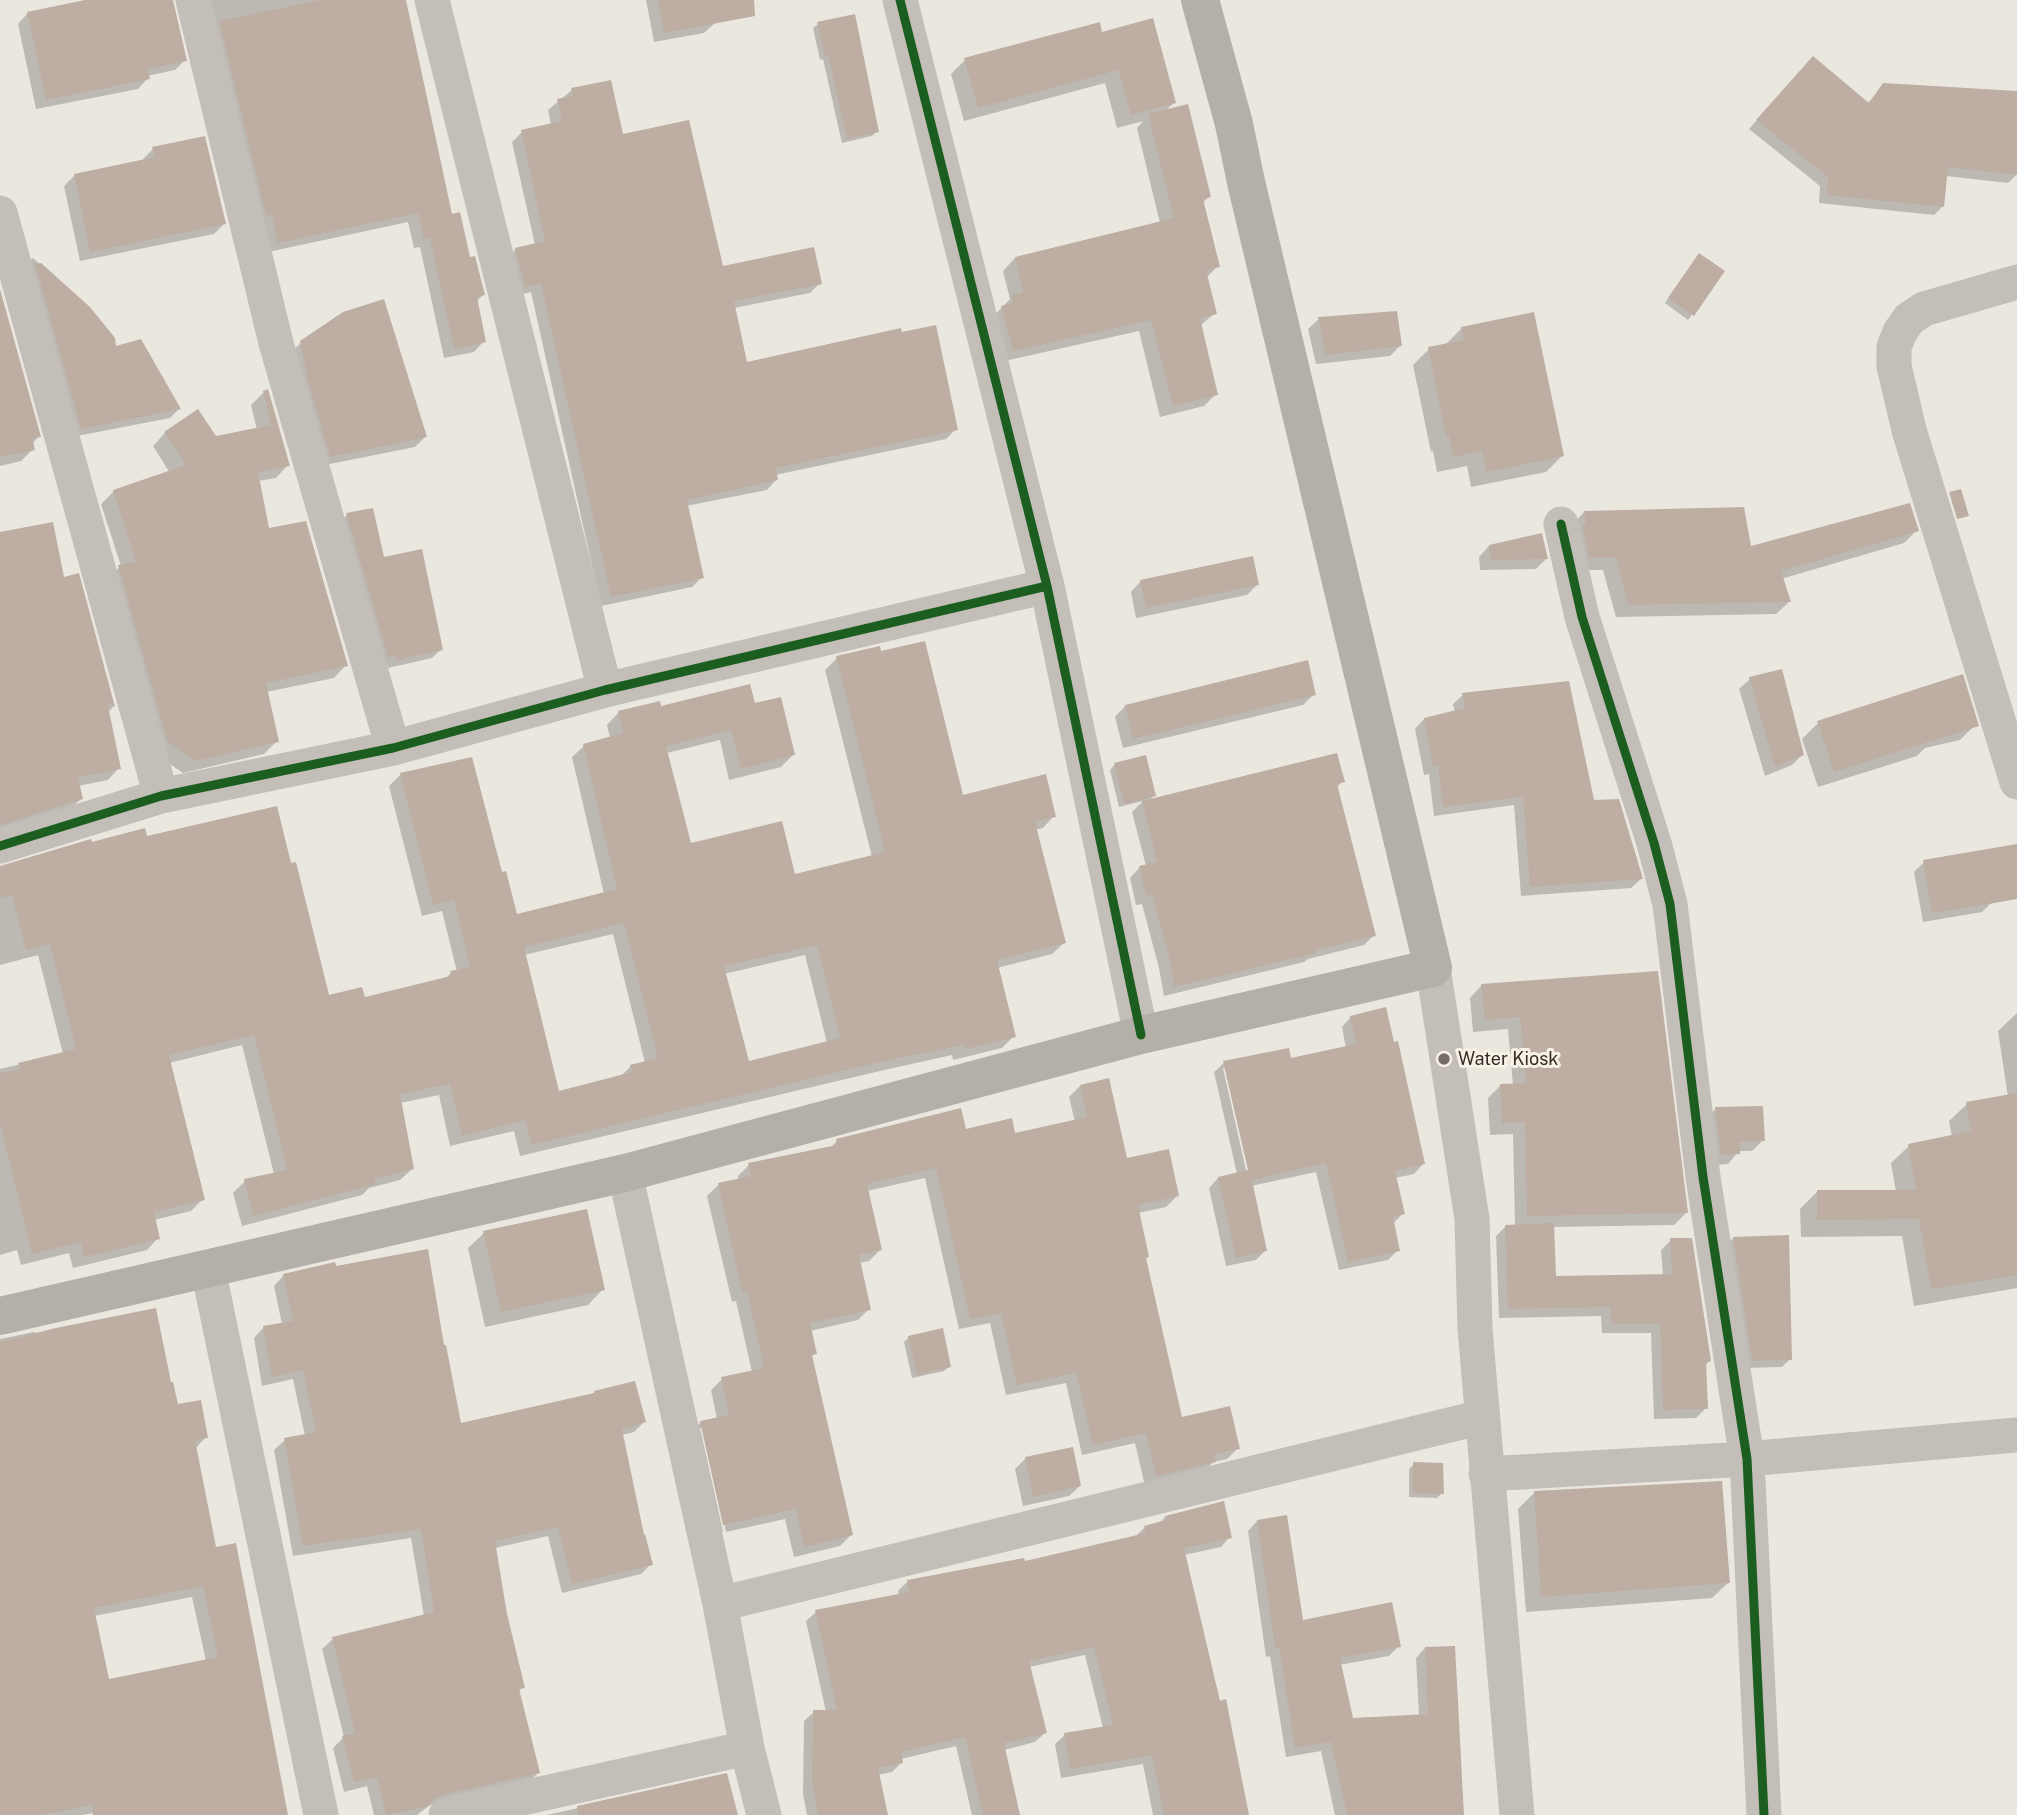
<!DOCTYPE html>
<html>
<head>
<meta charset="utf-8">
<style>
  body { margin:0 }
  canvas { display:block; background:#eae7df }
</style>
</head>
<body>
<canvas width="2017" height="1815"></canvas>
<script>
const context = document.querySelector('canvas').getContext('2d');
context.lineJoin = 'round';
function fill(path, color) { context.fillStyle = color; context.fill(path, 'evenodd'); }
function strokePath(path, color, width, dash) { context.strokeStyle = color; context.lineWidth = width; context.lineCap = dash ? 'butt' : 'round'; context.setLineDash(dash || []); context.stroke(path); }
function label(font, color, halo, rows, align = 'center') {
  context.font = font + ' "Public Sans",sans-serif'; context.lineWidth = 6; context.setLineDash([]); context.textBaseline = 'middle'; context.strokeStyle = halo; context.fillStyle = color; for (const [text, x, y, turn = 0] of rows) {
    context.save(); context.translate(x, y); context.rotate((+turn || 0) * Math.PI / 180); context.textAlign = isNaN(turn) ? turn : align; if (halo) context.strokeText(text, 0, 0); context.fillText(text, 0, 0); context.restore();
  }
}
fill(new Path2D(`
  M87,0H172L185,60L175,70L147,76L148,78L138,89L36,109L18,24L28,13Z
  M200,0H404L451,216L483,295L476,302L484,341L474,352L444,358L420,247L414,248L408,222L268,252Z
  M646,0H710L715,23L704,33L654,42Z
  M818,24L877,131L872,136L842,143L823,59L820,60L813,28Z
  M1101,34L1174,103L1165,111L1209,197L1202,203L1218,266L1206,278L1215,313L1200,326L1216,394L1204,406L1160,417L1139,331L1000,362L990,320L1010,299L1003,271L1015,258L1160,223L1137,128L1143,121L1117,128L1105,83L964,121L951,74L965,60Z
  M1804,67L1867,104L1884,85L2017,94V174L2008,183L1946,176L1943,206L1934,215L1819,203L1820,186L1749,129Z
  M572,90L621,136L722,268L820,283L810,293L734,308L746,364L956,429L946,439L775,475L776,480L767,490L686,506L702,577L692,587L601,606L531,292L515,296L506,259L516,249L535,245L512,142L522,132L551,125L548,110Z
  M153,149L225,223L214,234L80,261L64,186L74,176L143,162V159Z
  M33,258L89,309L115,348L179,409L170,418L72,437L24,266ZM40,281H43L51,314Z
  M1695,260L1722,272L1688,320L1665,303Z
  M0,317L39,436L32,444L33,449L21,461L0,466Z
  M1319,319L1400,346L1390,356L1316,364L1308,329Z
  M1462,328L1562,456L1546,472L1471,487L1467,466L1437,472L1433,451L1431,452L1413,365L1429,349L1446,344Z
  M301,343L425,437L415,447L320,466L290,353Z
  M264,392L288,465L276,478L258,481L268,530L346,665L334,678L266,692L277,741L264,754L183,773L154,753L106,580L121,566L101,504L114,491L170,473L153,446L165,433L215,438L257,430L251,405Z
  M1584,512L1749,548L1917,530L1904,543L1781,579L1789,602L1776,614L1616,617L1603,570H1577L1572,525Z
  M347,515L382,559L441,649L432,658L388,668L387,664L379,666L338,524Z
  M0,533L62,579L77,575L114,706L108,712L119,768L108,780L78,786L81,799L69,810L0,832Z
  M1489,546L1546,559L1536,569L1480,570L1479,557Z
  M1141,581L1257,585L1247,595L1136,618L1131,592Z
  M837,658L962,797L1054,816L1043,828L1035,830L1064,943L1052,954L997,968L1014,1036L1002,1048L953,1060L952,1055L880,1071L520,1156L514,1131L450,1146L439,1095L400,1103L412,1169L400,1180L369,1188L362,1195L242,1226L233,1193L245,1181L274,1174L242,1045L169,1063L203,1199L191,1211L154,1220L158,1238L147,1250L73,1268L69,1253L21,1265L17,1250L0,1255V1069L63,1054L38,955L0,965V867L91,844L145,838L327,997L364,1000L444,980L451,973L457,972L442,911L422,916L389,786L401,774L500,874L516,916L604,894L572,757L584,746L610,738L607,725L618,713L660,708L754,705L793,755L781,767L729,780L720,740L667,753L690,845L794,876L872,857L825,670ZM613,934L645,1063L631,1066L620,1077L558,1093L524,955ZM805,955L827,1043L747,1063L724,974Z
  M1750,679L1802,755L1792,765L1765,776L1739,689Z
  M1314,694L1303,705L1123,748L1115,717L1125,706Z
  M1463,695L1593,802L1641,879L1631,888L1521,896L1514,805L1434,816L1429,774L1424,775L1415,729L1424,719L1455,712L1453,704Z
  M1818,723L1976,724L1960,740L1925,748L1917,756L1818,787L1802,739Z
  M1145,758L1154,795L1149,801L1343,781L1336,788L1374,935L1364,945L1308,959L1304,962L1164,996L1159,968L1142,904L1136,905L1130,878L1140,867L1146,866L1132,812L1143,801L1119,807L1110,770L1114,765Z
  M2017,846V898L1990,904L1982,912L1923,922L1914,872L1924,862Z
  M1656,973L1686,1213L1674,1225L1552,1227L1554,1277L1663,1276L1661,1250L1671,1240L1710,1361L1704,1366L1706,1408L1696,1418L1654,1419L1651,1333H1602L1601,1316L1499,1318L1496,1236L1506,1226H1515L1513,1134L1490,1135L1488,1098L1500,1086L1513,1085L1508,1029L1473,1032L1470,998L1482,985Z
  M2017,1013V1288L1914,1306L1902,1236L1801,1237L1800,1209L1817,1192H1896L1891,1163L1909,1146L1952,1137L1949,1121L1967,1104L2008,1097L1998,1031Z
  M1351,1017L1423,1164L1414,1174L1395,1178L1403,1213L1394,1223L1398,1250L1388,1260L1339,1270L1316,1172L1251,1186L1266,1250L1256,1260L1226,1266L1209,1188L1218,1178L1237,1174L1214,1072L1224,1063L1289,1060L1346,1048L1342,1027ZM1223,1068H1226L1251,1178L1248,1179Z
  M1080,1086L1126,1160L1177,1196L1166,1207L1138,1213L1147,1257L1145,1259L1180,1419L1238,1448L1227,1459L1213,1462L1203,1472L1145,1486L1135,1443L1082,1455L1066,1383L1006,1395L990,1323L959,1329L925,1178L867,1191L880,1250L869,1261L859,1263L869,1309L858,1320L810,1331L815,1353L811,1357L851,1535L840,1546L794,1557L785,1519L726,1532L704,1428H700L723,1532L712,1535L690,1433L701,1422L717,1419L711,1390L722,1379L752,1372L736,1301L732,1302L707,1196L718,1185L739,1180L738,1176L749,1165L829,1149L837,1141L965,1132L1014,1135L1075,1122L1069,1097Z
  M1716,1109L1763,1140L1752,1151H1739L1728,1164L1711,1165L1705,1119Z
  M484,1233L603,1289L588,1305L485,1327L468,1248Z
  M1733,1238L1790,1359L1782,1367L1745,1368L1726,1246Z
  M334,1268L443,1347L460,1425L644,1422L634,1432L622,1435L642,1537L651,1564L641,1574L562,1593L548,1536L495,1548L506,1615L523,1687L518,1692L538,1773L528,1783L430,1805L417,1815H374L367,1786L344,1792L333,1748L344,1737L322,1649L333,1639L424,1616L411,1538L293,1556L274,1450L285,1440L305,1436L293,1379L262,1386L254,1338L264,1327L282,1324L274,1286L284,1275Z
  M34,1332L169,1384L177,1406L206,1437L195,1449L215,1549L287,1815H100L99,1812L82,1815H0V1339ZM192,1597L206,1661L107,1681L94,1616Z
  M909,1337L949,1367L944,1371L912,1378L904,1342Z
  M1025,1459L1080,1486L1069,1496L1023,1506L1015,1469Z
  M1414,1464L1442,1493L1437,1498L1409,1497V1469Z
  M1534,1493L1728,1583L1712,1598L1526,1612L1518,1509Z
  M1165,1517L1230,1537L1221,1547L1184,1555L1247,1815H1153L1143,1764L1061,1778L1055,1744L1065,1735L1103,1728L1085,1655L1029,1667L1045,1733L1035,1742L1004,1750L1018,1815H972L956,1746L901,1759L902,1762L892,1772L877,1775L886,1815H807L803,1794L804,1721L814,1712H826L806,1621L816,1612L899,1596L898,1591L908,1581L1023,1563L1135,1537L1145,1527L1159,1524Z
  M1257,1521L1302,1622L1399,1646L1389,1656L1339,1665L1351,1720L1419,1716L1416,1658L1425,1648L1459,1815H1335L1321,1751L1286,1757L1270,1656L1266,1657L1248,1531Z
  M726,1775L735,1815H547Z`), '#0003');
fill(new Path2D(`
  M85,0H173L187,61L147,69L150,79L46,100L27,12Z
  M320,0H406L452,214L460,212L470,257L475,256L485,295L477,297L486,342L454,349L430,238L424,239L418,213L278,243L272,215L266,216L219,21Z
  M658,0H754L755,16L664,33Z
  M855,14L879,132L847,139L828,55L825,56L817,22Z
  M1153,18L1176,103L1131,115L1118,70L978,108L964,58L1100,22L1102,32Z
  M1813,56L1869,103L1883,83L2017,91V175L1948,167L1944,207L1827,195L1828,177L1756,120Z
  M611,80L623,134L689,120L723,266L814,247L822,284L734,301L747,362L901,328L902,332L936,325L958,430L776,468L778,480L687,500L704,578L611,597L541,284L525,287L515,248L545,241L521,130L562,121L557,99L573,96L571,88Z
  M1188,104L1211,197L1203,199L1220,267L1206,270L1217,314L1200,318L1218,395L1173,406L1151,320L1013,351L1001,306L1013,303L1011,295L1023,292L1015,257L1174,218L1148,114Z
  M205,136L226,224L90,252L74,174L155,157L152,147Z
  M1699,253L1725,271L1694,316L1668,298Z
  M41,263L90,307L115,338L116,346L141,339L181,409L81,429L35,264Z
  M0,289L41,437L32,438L35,450L0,457Z
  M384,299L427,437L330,457L308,381L300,341L343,312Z
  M1397,311L1402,346L1326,355L1318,317Z
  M1534,312L1564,456L1487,472L1482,451L1453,457L1449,436L1446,437L1428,347L1464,340L1461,327Z
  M268,389L290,466L258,472L269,528L306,521L348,666L266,683L279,742L196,761L167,741L118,565L136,562L113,490L186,465L164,432L198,409L216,436L271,425L263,391Z
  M1961,489L1969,516L1957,519L1949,492Z
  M1910,503L1919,531L1781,571L1791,602L1628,605L1616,558H1589L1582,525L1586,524L1584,511L1744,507L1751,546Z
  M373,508L384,557L422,549L443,650L397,660L396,656L388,657L346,513Z
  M53,522L64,577L79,573L115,707L107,701L121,769L78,777L83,799L0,825V532Z
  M1542,533L1548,559L1490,560L1489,545Z
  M1253,556L1259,585L1146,608L1140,580Z
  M925,641L963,795L1046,774L1056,817L1035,822L1066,943L997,960L1016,1037L965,1049L964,1045L893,1059L531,1145L525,1120L462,1136L450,1084L400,1094L414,1169L374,1179L376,1184L253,1216L244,1179L287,1170L254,1035L169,1055L205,1200L154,1212L160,1239L84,1257L81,1242L32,1254L0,1123V1073L20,1069L18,1063L76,1049L50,944L26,950L12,895L0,898V866L91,839L92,842L145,828L147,836L277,806L291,863L296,862L329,995L362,987L365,997L451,976L450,971L470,967L454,900L433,905L400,773L472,757L502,872L506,871L517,914L617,889L583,744L623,733L618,711L660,701L661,706L750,684L755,703L781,697L795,755L741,769L731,730L666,746L691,843L782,821L795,874L885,852L836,656L880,646L881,651ZM624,923L658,1058L630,1065L632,1072L559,1091L524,947ZM817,945L840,1038L749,1061L724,966Z
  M1308,660L1316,695L1133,739L1125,705Z
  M1782,669L1804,755L1775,767L1749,677Z
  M1963,674L1979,726L1834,772L1817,721Z
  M1569,681L1594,800L1619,799L1643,879L1530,887L1523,797L1443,807L1438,766L1433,767L1424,718L1465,708L1462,693Z
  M1337,753L1345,782L1337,784L1376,936L1316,950L1317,953L1174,987L1169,957L1152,895L1146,896L1139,866L1157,862L1142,801Z
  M1146,755L1156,796L1124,804L1114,763Z
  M2017,844V899L1932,913L1923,860Z
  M1658,971L1688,1213L1527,1216L1525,1122L1502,1123L1500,1084L1526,1083L1520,1017L1485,1020L1481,984Z
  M1386,1007L1394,1042L1398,1041L1425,1164L1395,1171L1405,1214L1393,1217L1400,1251L1348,1262L1326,1163L1252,1180L1267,1251L1236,1258L1218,1177L1248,1170L1223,1061L1289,1048L1291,1058L1356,1044L1350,1016Z
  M1109,1078L1127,1158L1169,1149L1179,1196L1138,1205L1149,1257L1146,1258L1182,1417L1230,1406L1240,1449L1214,1454L1216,1462L1156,1476L1146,1433L1093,1445L1076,1373L1017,1385L1001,1313L970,1319L936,1168L867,1184L882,1250L859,1255L871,1310L810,1323L817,1354L812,1355L853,1535L804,1547L796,1509L723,1525L700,1421L729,1415L721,1377L764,1368L747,1291L742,1292L718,1183L751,1176L748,1163L837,1145L836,1139L961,1108L966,1129L1012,1118L1015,1133L1087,1117L1080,1085Z
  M2017,1093V1275L1931,1289L1919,1219L1817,1220V1190H1916L1908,1144L1971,1131L1966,1102Z
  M1763,1106L1765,1141L1740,1142V1154L1721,1155L1715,1107Z
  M587,1209L605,1290L501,1312L483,1231Z
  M1554,1223L1556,1276L1672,1274L1670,1238H1692L1711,1361L1706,1362L1708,1409L1663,1410L1660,1324H1611L1610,1307L1508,1309L1505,1225Z
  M1789,1235L1792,1360L1752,1361L1733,1237Z
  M428,1249L444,1345H446L461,1423L594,1393V1391L635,1381L646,1422L622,1429L644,1535L645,1534L653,1565L572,1584L558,1527L495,1541L507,1614L525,1688L519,1689L540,1773L442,1795L433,1800L429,1806L386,1815L377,1777L354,1782L342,1736L355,1733L332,1637L434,1612L421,1529L303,1546L284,1438L316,1432L303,1370L272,1377L263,1326L293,1321L283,1274L335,1262L336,1266Z
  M156,1308L171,1382H173L178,1404L201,1400L208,1438L195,1440L216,1547L236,1543L288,1815H93L92,1805L41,1815H0V1342L56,1328ZM203,1586L218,1657L109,1679L94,1608Z
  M943,1328L951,1367L917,1375L908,1336Z
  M1073,1447L1081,1486L1033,1497L1025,1457Z
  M1413,1462L1443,1463L1444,1494L1413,1493Z
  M1722,1481L1730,1583L1541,1597L1534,1491Z
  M1224,1501L1232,1538L1184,1548L1220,1701L1226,1699L1249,1815H1164L1152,1755L1070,1769L1064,1733L1113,1725L1094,1647L1029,1661L1047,1733L1004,1743L1020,1815H983L965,1737L901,1752L903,1763L878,1768L888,1815H818L812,1783L813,1710H837L815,1610L909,1592L907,1580L1024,1558L1025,1561L1146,1533L1144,1526L1166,1520L1165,1516Z
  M1287,1515L1303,1620L1392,1602L1401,1647L1340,1658L1353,1718L1428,1714L1425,1647L1455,1646L1464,1815H1347L1331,1742L1295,1748L1279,1647L1275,1648L1257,1520Z
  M727,1773L738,1815H578L577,1806Z`), '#bdada2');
strokePath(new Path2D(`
  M193,0L276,343L393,748
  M432,0L605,690
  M900,0L1047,586L1141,1035
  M0,213L161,796
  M2017,282L1924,309L1909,319L1900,332L1894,347V366L1909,430L2017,782
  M1561,524L1582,617L1654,843L1670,904L1703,1177L1747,1459L1764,1815
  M0,846L161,796L393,748L605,690L1047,586
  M1433,968L1472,1219L1475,1329L1517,1815
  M625,1173L720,1604L747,1748L764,1815
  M208,1269L321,1815
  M1486,1474L1747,1459L2017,1435
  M720,1604L1482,1417
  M446,1815L747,1748`), '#c3beb8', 35);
strokePath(new Path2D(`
  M0,1316L625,1173L1141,1035L1433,968L1246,182L1234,124L1200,0`), '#b4afa9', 38);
strokePath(new Path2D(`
  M900,0L1047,586L1141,1035
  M1561,524L1582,617L1654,843L1670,904L1703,1177L1747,1459L1764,1815
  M0,846L161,796L393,748L605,690L1047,586`), '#1b5e20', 9);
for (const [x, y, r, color] of [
  [1444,1059,7,"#746d67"]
]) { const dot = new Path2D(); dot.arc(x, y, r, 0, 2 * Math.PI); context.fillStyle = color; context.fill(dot); strokePath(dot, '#f8f1e6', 2.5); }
label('18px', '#342c27', '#f8f1e6', [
  ["Water Kiosk",1458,1059]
], 'left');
</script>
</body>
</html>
